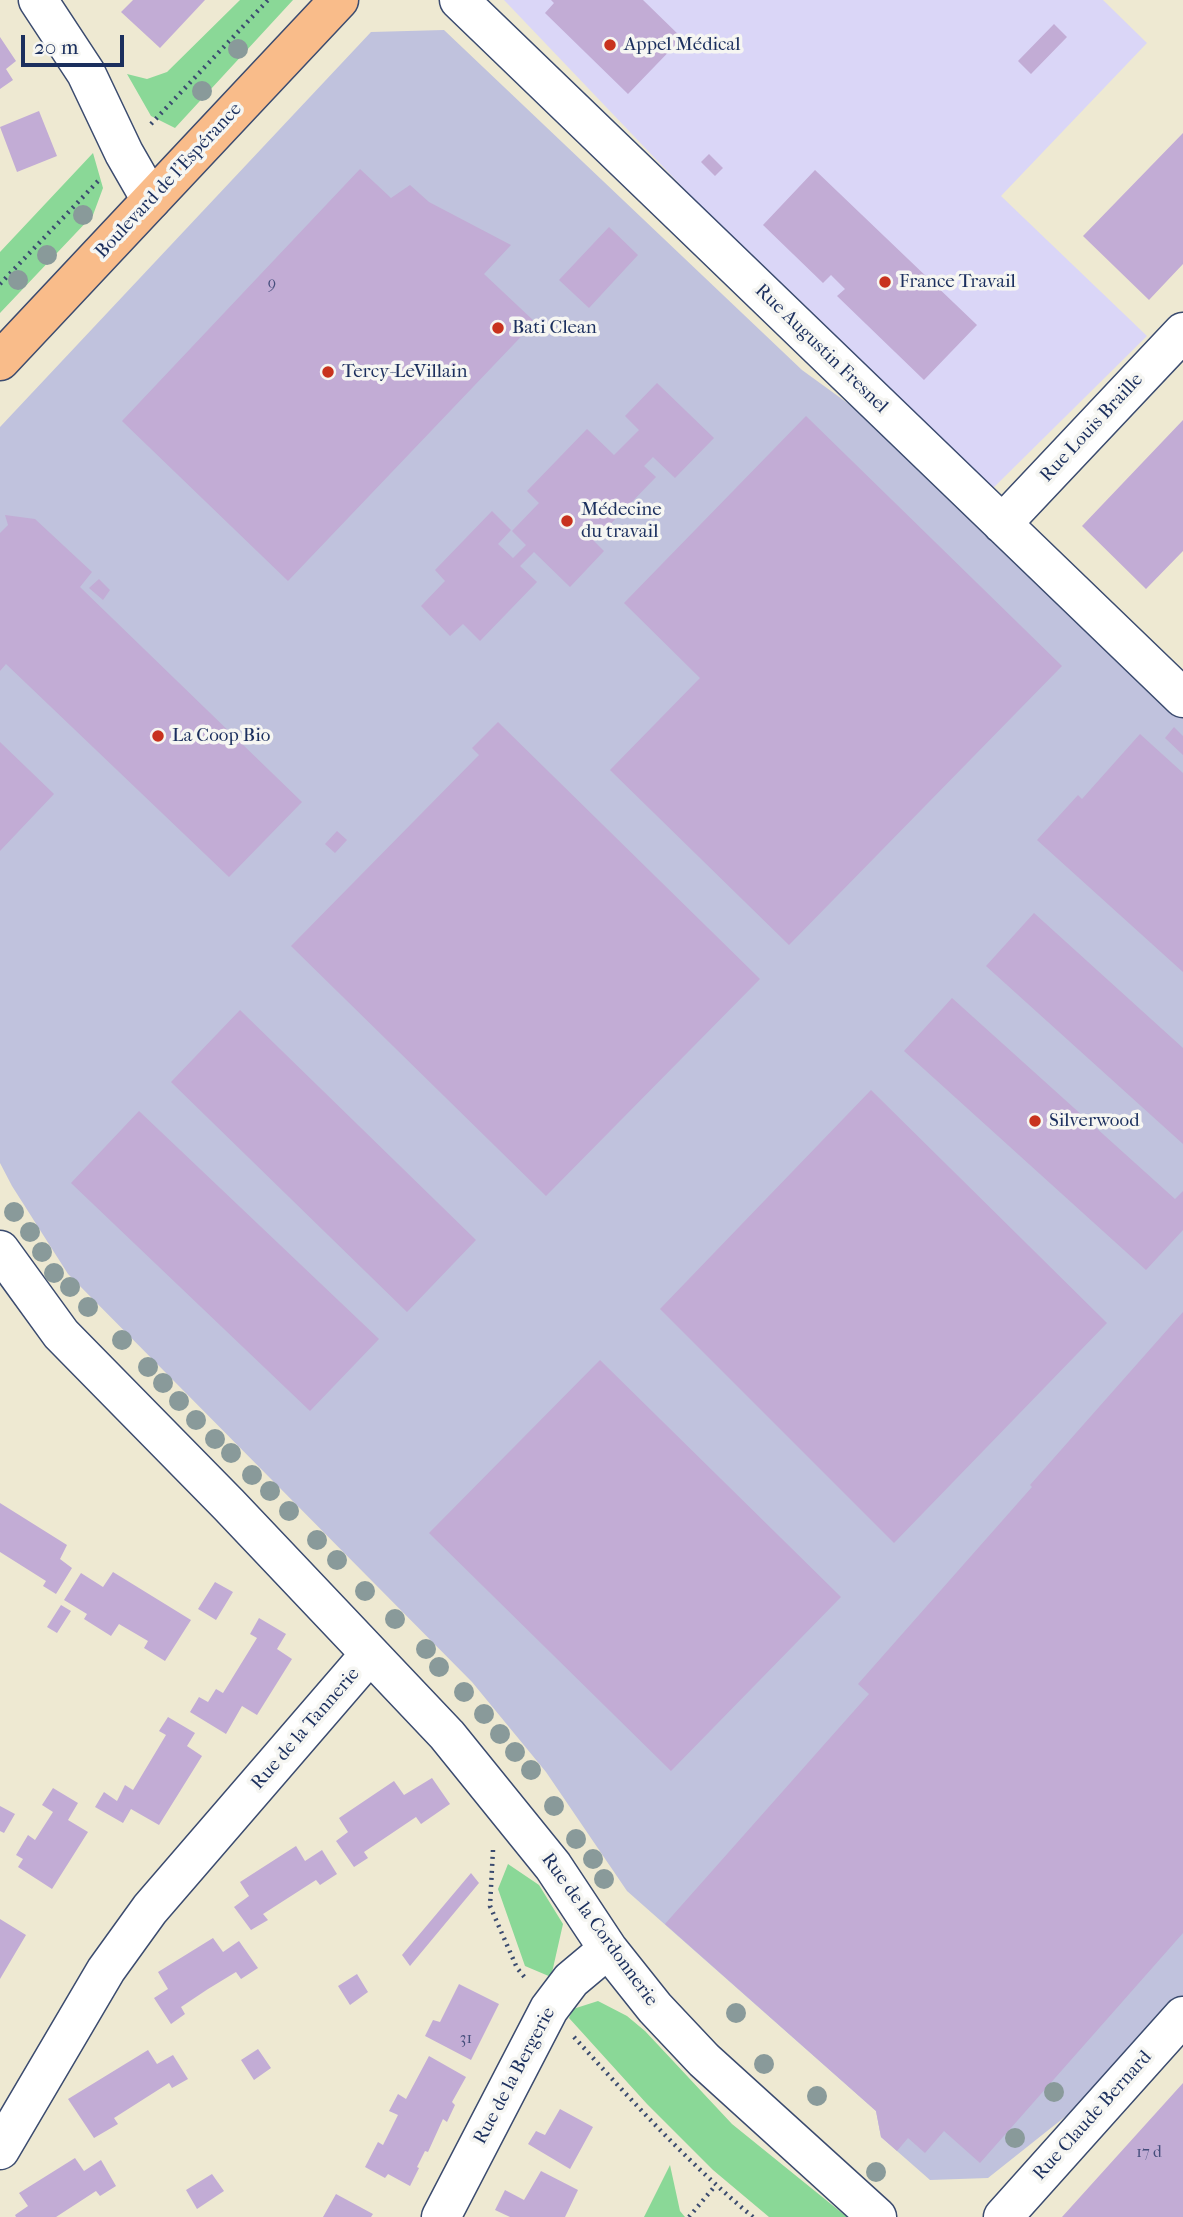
<!DOCTYPE html>
<html>
<head>
<meta charset="utf-8">
<style>
  body { margin:0 }
  #map { position:relative; width:1183px; height:2217px; overflow:hidden; background:#eee9d2; font-family:"IM FELL French Canon",serif }
  canvas { display:block }
  .scale { position:absolute; left:21px; top:35px; width:103px; height:32px; box-sizing:border-box; border:4px solid #1b2f5e; border-top:0; padding-left:9px; font-size:21px; line-height:24px; white-space:nowrap; color:#1b2f5e; -webkit-text-stroke:5px #f6f6f2; paint-order:stroke }
</style>
</head>
<body>
<div id="map">
<canvas width="1183" height="2217"></canvas>
<div class="scale">20 m</div>
</div>
<script>
const context = document.querySelector('canvas').getContext('2d');
context.lineJoin = 'round';
function fill(path, color) { context.fillStyle = color; context.fill(path, 'evenodd'); }
function strokePath(path, color, width, dash) { context.strokeStyle = color; context.lineWidth = width; context.lineCap = dash ? 'butt' : 'round'; context.setLineDash(dash || []); context.stroke(path); }
function label(font, color, halo, rows, align = 'center') {
  context.font = font + ' "IM FELL French Canon",serif'; context.lineWidth = 7; context.setLineDash([]); context.textBaseline = 'middle'; context.strokeStyle = halo; context.fillStyle = color; for (const [text, x, y, turn = 0] of rows) {
    context.save(); context.translate(x, y); context.rotate((+turn || 0) * Math.PI / 180); context.textAlign = isNaN(turn) ? turn : align; if (halo) context.strokeText(text, 0, 0); context.fillText(text, 0, 0); context.restore();
  }
}
fill(new Path2D(`
  M504,0H1103L1147,43L1001,196L1147,336L981,500Z`), '#dad6f7');
fill(new Path2D(`
  M444,30L802,370L981,500L1178,676L1183,671V2023L988,2178L930,2180L881,2137L876,2111L627,1891L546,1772L472,1682L68,1274L12,1186L0,1163V427L371,32Z`), '#c0c2dd');
fill(new Path2D(`
  M240,0H293L175,128L151,116L127,74L147,79L167,72Z
  M93,153L103,188L93,215L0,313V252Z
  M508,1864L539,1885L563,1924L551,1977L525,1966L498,1889Z
  M598,2001L627,2016L645,2031L732,2124L847,2217H769L713,2170L647,2104L569,2018L573,2009Z
  M670,2165L680,2211L685,2217H644Z`), '#8ad897');
fill(new Path2D(`
  M133,0H205L160,48L121,12Z
  M551,0H643L682,38L628,94L545,13L554,3Z
  M1054,24L1067,37L1031,74L1018,61Z
  M0,37L16,61L6,69L13,80L0,89Z
  M39,111L57,156L17,172L0,127Z
  M1183,133V264L1149,300L1083,236Z
  M709,154L723,168L715,176L701,162Z
  M360,169L391,198L410,185L429,202L511,245L484,274L535,322L288,581L122,421Z
  M815,170L977,325L924,380L837,296L845,289L831,275L823,283L763,225Z
  M609,227L638,255L589,308L559,280Z
  M657,383L714,438L675,478L653,457L644,466L656,477L594,541L604,551L570,587L534,552L520,566L537,582L480,641L463,624L450,636L421,606L445,581L435,570L492,511L511,530L498,544L513,558L526,545L512,531L539,503L527,491L587,429L614,455L639,430L625,416Z
  M806,416L1062,666L789,945L610,770L700,678L624,603Z
  M1183,420V551L1146,589L1082,526Z
  M5,515L35,519L92,572L80,587L302,802L229,877L6,664L0,671V533L8,525Z
  M99,579L110,590L103,600L89,588Z
  M498,722L760,979L546,1196L291,946L479,755L472,748Z
  M1174,727L1183,736V755L1165,738Z
  M1140,734L1183,773V972L1037,840L1078,795L1082,799Z
  M0,742L54,794L0,851Z
  M337,831L347,840L335,853L325,844Z
  M1034,913L1183,1048V1144L986,966Z
  M952,998L1175,1199L1183,1191V1230L1146,1270L904,1051Z
  M240,1010L476,1240L407,1312L171,1082Z
  M871,1090L1107,1323L894,1543L660,1309Z
  M139,1111L379,1339L310,1411L71,1183Z
  M1183,1312V1933L980,2163L944,2131L925,2153L908,2138L897,2151L881,2137L876,2111L665,1924L869,1694L858,1684L1032,1487L1030,1485Z
  M600,1360L841,1597L671,1771L429,1533Z
  M0,1503L67,1545L60,1559L72,1568L56,1594L43,1586L46,1581L0,1552Z
  M113,1572L191,1620L165,1661L144,1648L148,1641L119,1624L111,1636L84,1619L87,1614L64,1600L81,1573L103,1587Z
  M215,1582L233,1592L216,1620L198,1609Z
  M61,1605L71,1611L57,1633L47,1627Z
  M259,1618L286,1634L277,1649L292,1659L257,1715L242,1706L226,1734L190,1712L199,1697L208,1702L216,1689L223,1693L257,1638L250,1634Z
  M168,1717L195,1733L187,1746L202,1756L159,1825L131,1809L123,1823L95,1807L104,1792L117,1801L125,1785L133,1790L166,1735L159,1731Z
  M432,1778L450,1804L421,1824L416,1817L364,1852L368,1858L354,1867L336,1841L348,1832L339,1818L394,1781L404,1795Z
  M53,1788L78,1803L68,1820L88,1832L52,1889L18,1867L23,1859L16,1855L28,1835L35,1840L53,1812L42,1805Z
  M0,1806L15,1814L4,1833L0,1831Z
  M296,1846L305,1861L322,1850L337,1874L320,1885L316,1880L263,1914L268,1920L251,1930L234,1907L249,1896L240,1882Z
  M471,1873L479,1883L410,1966L402,1955Z
  M0,1919L26,1935L0,1979Z
  M213,1938L223,1952L239,1941L258,1968L241,1979L236,1972L208,1989L181,2007L185,2014L171,2024L154,1998L168,1989L158,1972Z
  M357,1974L368,1992L350,2005L338,1986Z
  M459,1984L499,2004L471,2060L425,2036L433,2020L440,2022Z
  M258,2049L271,2068L254,2080L241,2060Z
  M148,2050L157,2064L173,2055L188,2079L172,2088L169,2083L114,2118L118,2124L94,2138L68,2099Z
  M429,2056L466,2077L452,2102L455,2105L447,2122L443,2119L428,2152L425,2151L417,2167L419,2168L410,2186L388,2174L385,2178L365,2167L378,2142L383,2145L398,2115L389,2111L398,2094L406,2099Z
  M1183,2083V2217H1062Z
  M560,2109L593,2127L570,2169L528,2144L536,2131L545,2135Z
  M75,2158L84,2171L101,2160L116,2186L100,2196L96,2191L56,2217H16L15,2215L28,2206L19,2193Z
  M541,2171L578,2190L565,2217H510L495,2210L505,2190L524,2200Z
  M212,2174L224,2191L197,2209L186,2190Z
  M336,2194L373,2214L371,2217H323Z`), '#c2acd5');
const minor = new Path2D(`
  M38,0L86,73L124,153L151,200
  M459,0L1183,698
  M1002,524L1183,332
  M0,1250L61,1334L229,1505L447,1735L553,1866L608,1949L655,2008L704,2060L877,2217
  M0,2150L106,1970L150,1909L370,1654
  M441,2217L549,2009L571,1980L608,1949
  M1003,2217L1183,2016`);
const major = new Path2D(`
  M0,361L339,0`);
strokePath(minor, '#3b4b6f', 41);
strokePath(major, '#3b4b6f', 41);
strokePath(new Path2D(`
  M151,124L268,0
  M0,284L100,179
  M493,1850L490,1906L517,1968L526,1979
  M574,2037C631,2100 688,2163 753,2217
  M689,2217L715,2186`), '#3b4b6f', 4.5, [2, 5]);
strokePath(minor, '#fff', 38);
strokePath(major, '#f9bc8a', 38);
context.fillStyle = '#899a9a';
for (const [x, y] of [
  [238,49],
  [202,91],
  [83,215],
  [47,255],
  [18,280],
  [14,1212],
  [30,1232],
  [42,1252],
  [54,1273],
  [70,1287],
  [88,1307],
  [122,1340],
  [148,1367],
  [163,1383],
  [179,1401],
  [196,1420],
  [215,1439],
  [231,1453],
  [252,1475],
  [270,1491],
  [289,1511],
  [317,1540],
  [337,1560],
  [365,1591],
  [395,1619],
  [426,1649],
  [439,1667],
  [464,1692],
  [484,1714],
  [500,1734],
  [515,1752],
  [531,1770],
  [554,1806],
  [576,1839],
  [593,1859],
  [604,1879],
  [736,2013],
  [764,2064],
  [1054,2092],
  [817,2096],
  [1015,2138],
  [876,2172]
]) { context.beginPath(); context.arc(x, y, 10, 0, 2 * Math.PI); context.fill(); }
for (const [x, y, r, color] of [
  [610,45,7,"#c8321e"],
  [885,282,7,"#c8321e"],
  [498,328,7,"#c8321e"],
  [328,372,7,"#c8321e"],
  [567,521,7,"#c8321e"],
  [158,736,7,"#c8321e"],
  [1035,1121,7,"#c8321e"]
]) { const dot = new Path2D(); dot.arc(x, y, r, 0, 2 * Math.PI); context.fillStyle = color; context.fill(dot); strokePath(dot, '#f6f6f2', 2.5); }
label('16px', '#454e7c', null, [
  ["9",272,284],
  ["31",466,2039],
  ["17 d",1149,2153]
]);
label('19px', '#1b2f5e', '#f6f6f2', [
  ["Appel Médical",624,45],
  ["France Travail",899,282],
  ["Bati Clean",512,328],
  ["Tercy-LeVillain",342,372],
  ["Médecine",581,510],
  ["du travail",581,532],
  ["La Coop Bio",172,736],
  ["Silverwood",1049,1121]
], 'left');
label('19px', '#1b2f5e', '#f6f6f2', [
  ["Boulevard de l'Espérance",169,181,-47],
  ["Rue Augustin Fresnel",821,349,44],
  ["Rue Louis Braille",1092,428,-47],
  ["Rue de la Tannerie",306,1729,-49],
  ["Rue de la Cordonnerie",599,1930,54],
  ["Rue de la Bergerie",515,2076,-62],
  ["Rue Claude Bernard",1093,2116,-48]
]);
</script>
</body>
</html>
